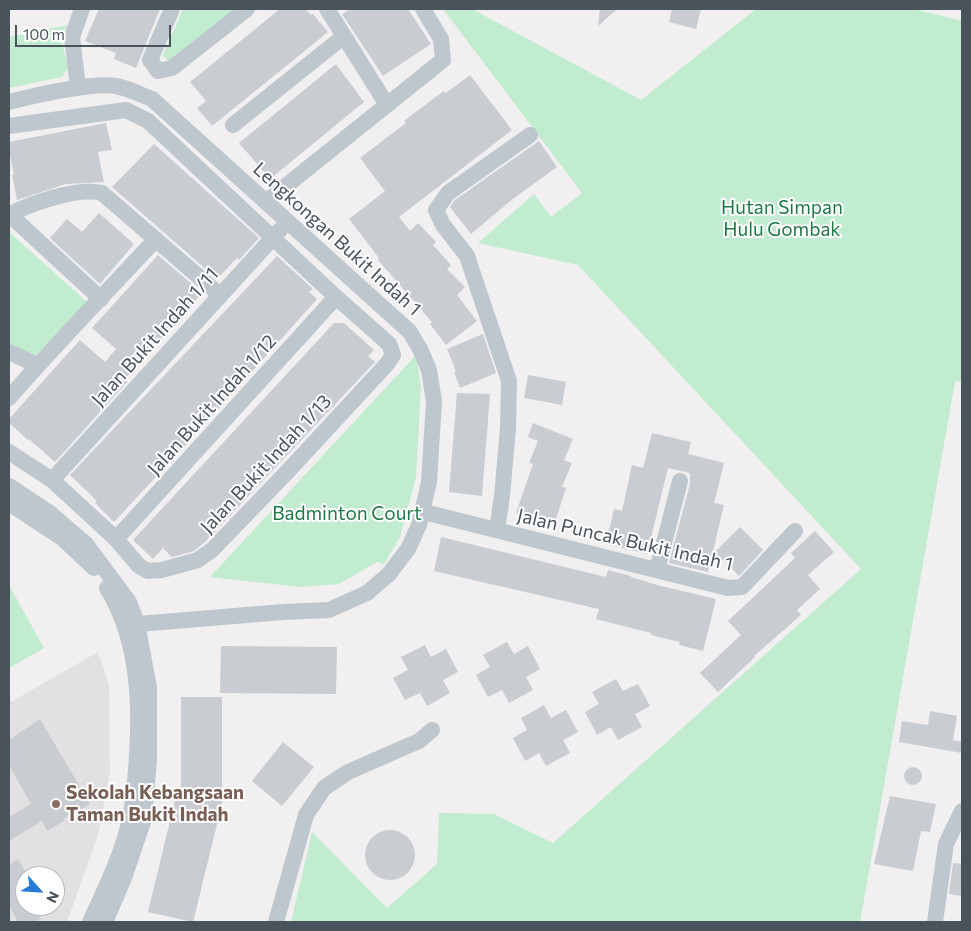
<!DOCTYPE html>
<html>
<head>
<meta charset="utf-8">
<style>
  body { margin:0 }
  #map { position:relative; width:971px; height:931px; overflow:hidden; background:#f1efef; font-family:Commissioner,sans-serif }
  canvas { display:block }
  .frame { position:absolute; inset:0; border:10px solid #48535b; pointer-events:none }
  .north { position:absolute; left:15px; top:866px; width:50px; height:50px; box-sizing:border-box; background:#fff; border:1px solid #b6babd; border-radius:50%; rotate:116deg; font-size:14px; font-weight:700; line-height:20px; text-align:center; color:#48535b }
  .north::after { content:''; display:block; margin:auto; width:18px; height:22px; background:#267bd5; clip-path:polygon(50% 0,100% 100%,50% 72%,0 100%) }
  .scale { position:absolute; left:15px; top:25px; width:156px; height:22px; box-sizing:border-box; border:2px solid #48535b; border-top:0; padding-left:6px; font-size:15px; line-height:18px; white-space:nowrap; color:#48535b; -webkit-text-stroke:4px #fff; paint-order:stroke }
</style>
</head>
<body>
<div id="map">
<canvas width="971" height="931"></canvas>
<div class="frame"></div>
<div class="north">N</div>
<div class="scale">100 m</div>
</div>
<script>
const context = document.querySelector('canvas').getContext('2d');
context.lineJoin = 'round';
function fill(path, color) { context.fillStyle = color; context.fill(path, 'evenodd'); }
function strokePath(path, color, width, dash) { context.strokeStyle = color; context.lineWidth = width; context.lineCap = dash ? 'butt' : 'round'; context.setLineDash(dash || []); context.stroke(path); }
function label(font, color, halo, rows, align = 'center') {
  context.font = font + ' Commissioner,sans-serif'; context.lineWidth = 4; context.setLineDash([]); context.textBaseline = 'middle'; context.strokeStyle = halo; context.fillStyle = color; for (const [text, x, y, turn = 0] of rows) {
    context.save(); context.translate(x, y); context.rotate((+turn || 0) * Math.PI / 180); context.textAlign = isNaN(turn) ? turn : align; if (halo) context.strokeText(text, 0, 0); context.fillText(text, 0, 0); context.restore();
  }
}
fill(new Path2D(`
  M98,652L109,685L110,773L98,835L67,922H9V703ZM25,876H55V906H25Z`), '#e2e0e0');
fill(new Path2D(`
  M183,9H238L170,63L163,55Z
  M443,9H472L641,100L756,9H914L962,21V381L955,382L860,922H291L312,832L387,908L437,864L439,813L494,814L553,843L861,569L578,265L478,243L534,194L551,217L582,193Z
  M67,25L61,39L68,68L62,77L9,88V37Z
  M9,232L88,303L32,359L9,348Z
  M416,355L421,386L416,477L400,537L384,564L377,562L339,584L301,587L210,577Z
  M9,585L44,648L9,668Z`), '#c1eccf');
fill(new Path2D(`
  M99,9H160L136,68L114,59L116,53L85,41Z
  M280,9H306L311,15L313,14L328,32L212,126L197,108L206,101L190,82Z
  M350,9H408L431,44L383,76L342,14Z
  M600,9H617L598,26Z
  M672,9H701L696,29L669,22Z
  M336,64L364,102L270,179L239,143Z
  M470,75L512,130L399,217L410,231L418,223L436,242L433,245L451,265L447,269L465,287L457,295L477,321L446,345L430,324L432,322L378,260L379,258L349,219L385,191L360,158L406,123L404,121L421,108L444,91L446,93Z
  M106,123L112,150L98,152L104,182L66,184L17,200L12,175H14L9,151V142Z
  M539,141L557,167L514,198L471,234L450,207L455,200Z
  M154,144L259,238L239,260L237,258L217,279L112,187Z
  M99,213L134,244L100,284L50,238L67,219L82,232Z
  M158,255L202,293L125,379L128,381L55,462L29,439L28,440L9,423V419L80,340L105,362L116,349L92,328Z
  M277,256L313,289L309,292L317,299L216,412L114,522L95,503L97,501L70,475Z
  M334,323H344L374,350L368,356L375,362L205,542L194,551L172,557L163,548L153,559L133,540Z
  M483,334L496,373L460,388L454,372L456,371L447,349Z
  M528,375L566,382L562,405L524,398Z
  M457,393L490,394L482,496L449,492Z
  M533,423L573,439L564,460L572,463L562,487L566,488L554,525L516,513L533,464L529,463L538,441L528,437Z
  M652,433L691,442L688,454L724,463L714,503L724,505L708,572L669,563L690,484V473L668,468L647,554L606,544L614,509L622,511L632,465L643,468Z
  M740,527L763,550L739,576L715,552Z
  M815,531L834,552L808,575L820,589L797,610L801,615L754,656L755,657L718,692L700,673L741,635L728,621L795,558L791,553Z
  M441,537L606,577L608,570L631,576V577L657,585L716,599L703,651L679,645L680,642L651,635V633L596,619L599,609L434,571Z
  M507,642L514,654L528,646L540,669L526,677L533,690L509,703L502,690L488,697L476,675L490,667L483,655Z
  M425,645L431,657L446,649L458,672L443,680L450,693L427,706L420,693L405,700L393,678L408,670L401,657Z
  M221,646L337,647L336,694L220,693Z
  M616,679L623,691L638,684L650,706L635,714L642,727L618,740L611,727L597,735L585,712L599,704L592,692Z
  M181,697H222V804L193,922L148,912L176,796L181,797Z
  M544,705L551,718L566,710L578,732L563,740L570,753L546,766L539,753L525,761L513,738L527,730L521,718Z
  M930,711L957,716L953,740L962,742V753L899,742L902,721L928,725Z
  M40,719L90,804L63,819L64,821L47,831L42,821L9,841V817L31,804L9,765V740Z
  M283,742L314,767L282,806L252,781Z
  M904 776a9 9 0 1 1 18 0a9 9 0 1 1-18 0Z
  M890,796L936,804L930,832L921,831L913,871L874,864Z
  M365 855a25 25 0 1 1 50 0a25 25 0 1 1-50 0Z
  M18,859L28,876H25V879L20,882L25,891V906H34L41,919L35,922H18L9,906V865Z
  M953,863L962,864V896L949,894Z`), '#c9ccd1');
strokePath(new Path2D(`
  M172,9L150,60L158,71L172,68L247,9
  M327,9L387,105
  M78,88L72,37L82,9
  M9,102C33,96 93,82 116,86C128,88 141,95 152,99L410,332L420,349L429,370L434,401L429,482L419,525L408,549L389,574L367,593L329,610L283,612L126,625
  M233,125L343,37
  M9,126L126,110L148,121L336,297L389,344L393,355L387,364L289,470L212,550L198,560L162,570L148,571L139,566L116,539L52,480L9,452
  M267,201L443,60L441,39L423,9
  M9,215C31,203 78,187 102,193L220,295
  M10,215L101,299
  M9,352L37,365
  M9,398C56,344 107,292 156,239
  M52,480L280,230
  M9,486L51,514L86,544L129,602L137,623L149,688V759L144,819L124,878L105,922
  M9,503L62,538L94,568
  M424,512L728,588L742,587L795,531
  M497,530L502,496L508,428L509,381L467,256L443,225L436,210L448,193L530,135
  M116,539L336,297
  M657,570L680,481
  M90,922C105,889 122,855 130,819C133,807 133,793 135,781C141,717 142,645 107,588
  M276,922L306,815L324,788L348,772L419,741L432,730
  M935,922L946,844L962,811`), '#bec7cd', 16);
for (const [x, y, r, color] of [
  [56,804,5,"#8d6e63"]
]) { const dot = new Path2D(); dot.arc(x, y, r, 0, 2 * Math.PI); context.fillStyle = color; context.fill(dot); strokePath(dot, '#fff', 2); }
label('19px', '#1e7846', '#fff', [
  ["Hutan Simpan",782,208],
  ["Hulu Gombak",782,230],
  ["Badminton Court",347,514]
]);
label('19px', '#48535b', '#fff', [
  ["Lengkongan Bukit Indah 1",337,239,42],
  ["Jalan Bukit Indah 1/11",155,337,-48],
  ["Jalan Bukit Indah 1/12",212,405,-48],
  ["Jalan Bukit Indah 1/13",266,464,-47],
  ["Jalan Puncak Bukit Indah 1",625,540,13]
]);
label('bold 19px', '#785e54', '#fff', [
  ["Sekolah Kebangsaan",66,793],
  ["Taman Bukit Indah",66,815]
], 'left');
</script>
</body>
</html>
